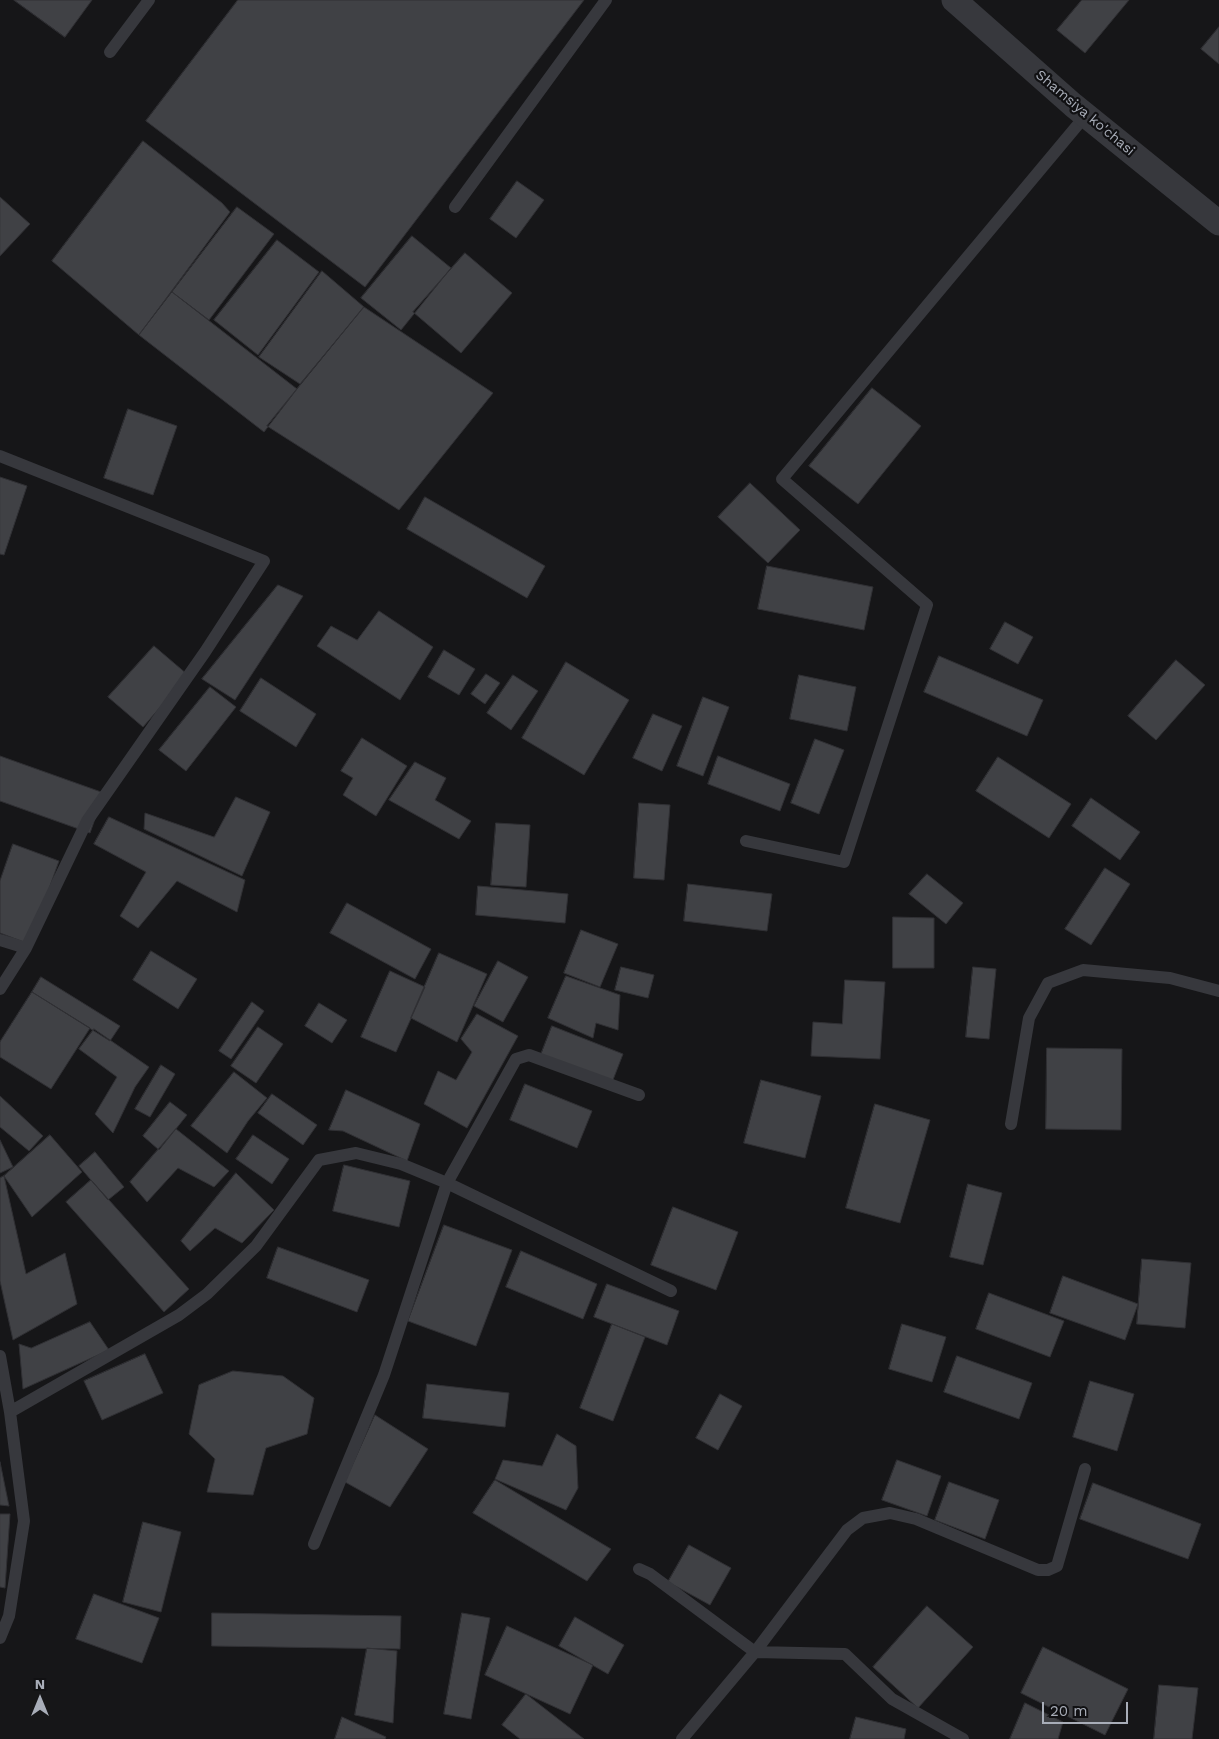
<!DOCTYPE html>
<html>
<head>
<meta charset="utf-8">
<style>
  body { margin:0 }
  #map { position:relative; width:1219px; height:1739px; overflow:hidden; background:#161618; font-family:"Work Sans",sans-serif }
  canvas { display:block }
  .north { position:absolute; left:15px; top:1674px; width:50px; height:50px; -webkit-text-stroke:4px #111113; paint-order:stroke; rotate:0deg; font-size:14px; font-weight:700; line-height:20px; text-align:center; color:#a8adb8 }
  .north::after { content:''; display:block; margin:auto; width:18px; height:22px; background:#a8adb8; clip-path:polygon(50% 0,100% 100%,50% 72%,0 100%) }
  .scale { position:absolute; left:1042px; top:1702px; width:86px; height:22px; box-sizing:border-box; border:2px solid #a8adb8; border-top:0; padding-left:6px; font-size:15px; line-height:18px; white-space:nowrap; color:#a8adb8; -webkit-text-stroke:4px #111113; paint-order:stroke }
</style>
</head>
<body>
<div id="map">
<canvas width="1219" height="1739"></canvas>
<div class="north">N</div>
<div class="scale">20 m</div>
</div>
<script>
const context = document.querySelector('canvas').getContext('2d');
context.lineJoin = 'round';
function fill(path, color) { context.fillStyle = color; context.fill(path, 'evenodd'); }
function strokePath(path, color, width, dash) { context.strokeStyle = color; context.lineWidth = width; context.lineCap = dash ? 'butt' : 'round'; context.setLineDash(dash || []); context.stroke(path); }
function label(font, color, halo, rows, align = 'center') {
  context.font = font + ' "Work Sans",sans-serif'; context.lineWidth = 4.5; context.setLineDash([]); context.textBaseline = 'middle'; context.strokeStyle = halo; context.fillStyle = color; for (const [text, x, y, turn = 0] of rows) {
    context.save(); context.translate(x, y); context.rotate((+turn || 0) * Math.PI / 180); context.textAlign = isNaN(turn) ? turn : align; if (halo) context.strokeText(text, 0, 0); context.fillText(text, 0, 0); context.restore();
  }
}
const building = new Path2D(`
  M14,0H92L65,37Z
  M238,0H584L365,287L146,121Z
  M1082,0H1129L1085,53L1057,30Z
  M1219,27V64L1201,49Z
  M143,141L222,203L230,212L139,335L52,261Z
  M517,181L544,200L516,238L490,219Z
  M0,197L30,224L0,256Z
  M237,207L274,234L209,320L172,292Z
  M412,236L451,268L401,330L361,298Z
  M277,240L319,272L258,355L214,320Z
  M465,253L512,293L461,353L413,312Z
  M322,271L364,307L300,384L259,357Z
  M172,292L297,389L264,432L139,335Z
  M364,307L493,393L399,510L267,426Z
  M872,388L921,426L858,504L809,466Z
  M128,409L177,426L153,495L104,478Z
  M0,477L27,486L4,555L0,554Z
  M750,483L800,530L768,563L718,517Z
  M425,497L545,566L527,598L407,529Z
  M767,566L873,587L864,630L758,609Z
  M278,585L303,596L235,700L202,679Z
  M379,611L433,647L400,700L317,646L331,626L357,640Z
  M1005,622L1033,637L1018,664L990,649Z
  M154,646L188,675L143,727L108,697Z
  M444,650L475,669L459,695L428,677Z
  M939,656L1043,700L1027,736L924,692Z
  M1176,660L1205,685L1156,740L1128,716Z
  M566,662L629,700L584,775L522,738Z
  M486,674L500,683L485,704L471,694Z
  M513,675L538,691L511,730L487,713Z
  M799,675L856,687L847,731L790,719Z
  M261,678L316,714L296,747L240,711Z
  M210,687L236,707L186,771L159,750Z
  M703,697L729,707L703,776L677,766Z
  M653,714L682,726L662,771L633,758Z
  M362,738L407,766L376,816L343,795L353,778L341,771Z
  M815,739L844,750L819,814L791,803Z
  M0,756L104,793L90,833L0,801Z
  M718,756L790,784L780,811L708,784Z
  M998,757L1071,804L1049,838L976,791Z
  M415,762L446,778L435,800L471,821L459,839L389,800Z
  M236,797L270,812L242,876L144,829L145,813L214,837Z
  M1091,798L1140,832L1120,860L1072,826Z
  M639,803L670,805L664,880L634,878Z
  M109,817L245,880L237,912L177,881L138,928L120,916L146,872L94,844Z
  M496,823L530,825L526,887L491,885Z
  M13,844L59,861L29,944L0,933V881Z
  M1105,868L1130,884L1091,945L1065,929Z
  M927,874L963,903L946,924L909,894Z
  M688,884L772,894L767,931L684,921Z
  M478,886L568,894L565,923L476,915Z
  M347,903L431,949L415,979L330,933Z
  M893,917L934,918V968H893Z
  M581,930L618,944L600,987L564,973Z
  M151,951L197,979L178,1009L133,980Z
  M439,953L487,974L457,1042L411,1018Z
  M498,961L528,977L503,1022L474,1006Z
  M621,967L654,975L648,998L615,990Z
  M973,967L996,969L989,1039L966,1037Z
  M390,971L425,987L396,1052L361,1037Z
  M566,976L620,995L618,1030L596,1023L593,1038L548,1018Z
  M41,977L120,1026L110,1041L32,992Z
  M845,980L885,982L880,1059L811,1056L813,1022L842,1024Z
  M32,992L90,1028L51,1089L0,1057V1042Z
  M252,1002L264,1011L231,1059L219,1051Z
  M319,1003L347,1020L332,1043L305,1026Z
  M477,1014L518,1036L467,1128L424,1104L438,1071L456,1080L472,1052L461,1039Z
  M552,1026L623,1054L611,1085L540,1057Z
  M258,1027L283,1044L256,1083L231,1066Z
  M94,1029L149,1067L135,1087L113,1133L95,1114L117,1077L79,1049Z
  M1047,1048L1122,1049L1121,1130L1046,1129Z
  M161,1065L175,1074L150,1117L135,1109Z
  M234,1072L267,1098L248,1121L227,1153L191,1126Z
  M761,1080L821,1096L805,1158L744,1143Z
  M525,1084L592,1111L577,1148L510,1120Z
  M346,1090L420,1124L407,1161L343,1131L329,1130Z
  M272,1094L317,1125L303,1145L258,1113Z
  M0,1096L43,1136L29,1151L0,1127Z
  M170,1102L187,1115L159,1150L143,1136Z
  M875,1104L930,1120L900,1223L846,1208Z
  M176,1129L229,1171L214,1187L178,1168L147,1202L130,1182Z
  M50,1135L82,1172L32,1217L4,1176Z
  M253,1135L289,1159L272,1184L236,1159Z
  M0,1140L13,1167L0,1173Z
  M95,1152L124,1187L108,1200L79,1166Z
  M344,1165L410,1181L399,1227L333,1211Z
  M236,1173L274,1210L242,1243L215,1228L190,1251L181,1241Z
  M4,1176L26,1274L65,1253L77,1304L13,1340L0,1281V1178Z
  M91,1180L189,1289L164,1312L66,1202Z
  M968,1184L1002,1193L983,1265L950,1257Z
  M673,1207L738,1232L716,1290L651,1265Z
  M444,1225L512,1250L476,1346L408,1321Z
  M278,1247L369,1280L357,1312L267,1278Z
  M521,1251L597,1284L583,1319L506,1287Z
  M1142,1259L1191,1263L1185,1328L1137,1324Z
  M1063,1276L1138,1304L1125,1340L1050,1313Z
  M607,1284L679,1311L667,1345L594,1317Z
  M989,1293L1064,1321L1050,1357L976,1329Z
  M90,1322L109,1350L23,1389L19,1344L31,1348Z
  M612,1324L645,1337L613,1421L580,1408Z
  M902,1324L946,1337L932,1382L889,1369Z
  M145,1354L163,1393L102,1420L84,1381Z
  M957,1356L1032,1383L1019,1419L944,1392Z
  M233,1371L283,1376L314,1398L307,1434L266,1448L253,1495L207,1492L215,1459L189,1434L199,1385Z
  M1090,1381L1134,1394L1117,1451L1073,1437Z
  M427,1384L509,1393L505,1427L423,1418Z
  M720,1394L742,1406L718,1450L696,1438Z
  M375,1415L428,1449L390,1507L345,1482Z
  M557,1434L576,1446L578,1488L566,1510L495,1479L503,1460L542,1466Z
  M897,1460L941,1476L927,1516L882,1500Z
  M0,1462L9,1506L0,1505Z
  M495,1480L611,1549L587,1581L473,1513Z
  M949,1482L999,1500L985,1539L935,1520Z
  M1093,1483L1201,1524L1188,1559L1080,1519Z
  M0,1514H10L5,1588L0,1587Z
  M143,1522L181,1532L161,1612L123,1602Z
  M689,1545L731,1568L710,1605L668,1582Z
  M94,1594L159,1618L142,1663L76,1639Z
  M927,1606L973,1647L918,1708L873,1667Z
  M212,1613L401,1616L400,1649L212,1646Z
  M462,1613L490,1618L471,1719L444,1714Z
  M575,1617L624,1645L608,1674L559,1646Z
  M507,1626L593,1665L570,1714L485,1675Z
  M1043,1647L1128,1689L1105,1735L1021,1693Z
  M367,1648L397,1651L393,1723L355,1715Z
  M1159,1685L1198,1688L1192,1739H1154Z
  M526,1694L584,1739H520L502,1725Z
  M1025,1703L1063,1722L1058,1739H1010Z
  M342,1717L386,1737L385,1739H335Z
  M856,1717L906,1729L904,1739H850Z`);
fill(building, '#404145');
strokePath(building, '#303034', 1);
strokePath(new Path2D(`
  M110,52L149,0
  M455,207L606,0
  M0,456L264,561L205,652L87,821L26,948L0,989
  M746,841L844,862L927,605L782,479L1086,115
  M0,940L26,948
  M1011,1124L1029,1018L1048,983L1083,970L1170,978L1219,991
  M0,1356L10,1412L24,1521L9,1616L0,1638
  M10,1412L179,1315L207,1294L256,1246L319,1160L356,1153L401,1164L447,1183L671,1291
  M314,1544L384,1375L447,1183L516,1059L529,1055L639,1095
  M639,1569L650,1574L755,1652L845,1654L892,1699L963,1739
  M682,1739L755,1652L847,1530L863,1518L890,1513L916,1519L1038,1570H1048L1057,1566L1085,1469`), '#37383d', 12);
strokePath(new Path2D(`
  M954,0L1073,105L1219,223`), '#37383d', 25);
label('14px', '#a8adb8', '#111113', [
  ["Shamsiya ko'chasi",1085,113,40]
]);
</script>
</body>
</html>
